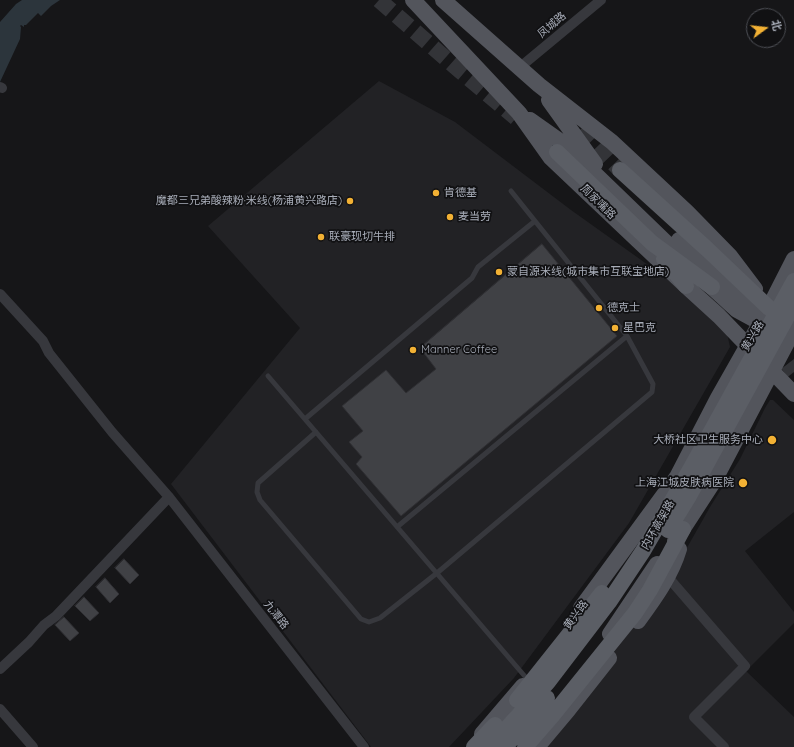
<!DOCTYPE html>
<html>
<head>
<meta charset="utf-8">
<style>
  body { margin:0 }
  #map { position:relative; width:794px; height:747px; overflow:hidden; background:#161618; font-family:Quicksand,"Noto Sans SC",sans-serif }
  canvas { display:block }
  .north { position:absolute; left:746px; top:8px; width:40px; height:40px; box-sizing:border-box; background:#111113; border:1px solid #4d4f55; border-radius:50%; rotate:75deg; font-size:11px; font-weight:700; line-height:16px; text-align:center; color:#a8adb8 }
  .north::after { content:''; display:block; margin:auto; width:14px; height:18px; background:#f2b134; clip-path:polygon(50% 0,100% 100%,50% 72%,0 100%) }
</style>
</head>
<body>
<div id="map">
<canvas width="794" height="747"></canvas>
<div class="north">北</div>
</div>
<script>
const context = document.querySelector('canvas').getContext('2d');
context.lineJoin = 'round';
function fill(path, color) { context.fillStyle = color; context.fill(path, 'evenodd'); }
function strokePath(path, color, width, dash) { context.strokeStyle = color; context.lineWidth = width; context.lineCap = dash ? 'butt' : 'round'; context.setLineDash(dash || []); context.stroke(path); }
function label(font, color, halo, rows, align = 'center') {
  context.font = font + ' Quicksand,"Noto Sans SC",sans-serif'; context.lineWidth = 3.5; context.setLineDash([]); context.textBaseline = 'middle'; context.strokeStyle = halo; context.fillStyle = color; for (const [text, x, y, turn = 0] of rows) {
    context.save(); context.translate(x, y); context.rotate((+turn || 0) * Math.PI / 180); context.textAlign = isNaN(turn) ? turn : align; if (halo) context.strokeText(text, 0, 0); context.fillText(text, 0, 0); context.restore();
  }
}
fill(new Path2D(`
  M379,81L455,122L571,210L724,319L730,347L629,523L514,678L449,747H371L171,484L300,328L208,226Z
  M770,400H773L794,420V512L745,551L794,612V623L746,671L794,717V747H541L667,583L710,507L740,459L765,408Z`), '#222225');
fill(new Path2D(`
  M22,0H60L51,6L41,16L38,13L26,25H24V27L21,25L20,26L21,27L20,39L0,82V22L16,4Z`), '#2c353c');
const building = new Path2D(`
  M542,244L617,336L401,516L356,464L362,457L349,442L363,431L342,406L386,370L406,393L436,369L420,348Z
  M124,559L139,575L130,584L115,568Z
  M105,578L119,594L110,603L96,587Z
  M84,597L99,613L90,621L75,606Z
  M64,617L79,633L70,641L55,625Z`);
fill(building, '#404145');
strokePath(building, '#303034', 1);
strokePath(new Path2D(`
  M379,0L459,70L516,118
  M564,112L620,170
  M773,345L794,372`), '#333438', 16, [16, 8]);
strokePath(new Path2D(`
  M268,376L528,680
  M305,419L472,278L478,267L535,221
  M316,432L258,483L257,492L260,500L361,619L369,622L380,618L437,573L652,392L653,384L627,336L511,191
  M397,527L627,336`), '#37383d', 5);
strokePath(new Path2D(`
  M519,68L601,0
  M0,87L2,88
  M0,294L43,341L49,353L112,432L169,497L364,747
  M667,576L745,666L694,717L724,747
  M0,669L29,642L44,625L56,616L169,497
  M0,709L33,747`), '#37383d', 10);
strokePath(new Path2D(`
  M413,0L519,113L551,158L686,286L719,316L794,394
  M443,0L539,85L612,142L687,212L730,256L755,289
  M549,100L595,164
  M530,120L564,144L684,260
  M679,240L716,278L749,301L769,308
  M702,278L737,310L770,328
  M674,483L718,398L769,308L794,259
  M675,541L714,481L794,329
  M581,608L677,477
  M638,621C654,599 671,576 679,549
  M610,634L657,564
  M482,734L523,686
  M537,747L568,710L609,658`), '#53555c', 16);
strokePath(new Path2D(`
  M557,152L652,243L712,287
  M620,170L707,249L769,308
  M664,259L686,286
  M668,530L689,496L794,304
  M517,700L602,593
  M474,747L495,725
  M490,747L548,682L609,602L643,551L691,468L794,281
  M505,747L547,698
  M525,747L552,716L635,613L650,590L683,529`), '#5b5e65', 16);
for (const [x, y, r, color] of [
  [436,193,4,"#f2b134"],
  [350,201,4,"#f2b134"],
  [450,217,4,"#f2b134"],
  [321,237,4,"#f2b134"],
  [499,272,4,"#f2b134"],
  [599,308,4,"#f2b134"],
  [615,328,4,"#f2b134"],
  [413,350,4,"#f2b134"],
  [772,440,5,"#f2b134"],
  [743,483,5,"#f2b134"]
]) { const dot = new Path2D(); dot.arc(x, y, r, 0, 2 * Math.PI); context.fillStyle = color; context.fill(dot); strokePath(dot, '#111113', 1.5); }
label('11px', '#a8adb8', '#111113', [
  ["凤城路",552,25,-40],
  ["周家嘴路",598,202,44],
  ["黄兴路",753,336,-60],
  ["内环高架路",658,525,-60],
  ["九潭路",276,615,52],
  ["黄兴路",576,615,-54]
]);
label('11px', '#a8adb8', '#111113', [
  ["肯德基",444,193],
  ["魔都三兄弟酸辣粉·米线(杨浦黄兴路店)",342,201,"right"],
  ["麦当劳",458,217],
  ["联豪现切牛排",329,237],
  ["蒙自源米线(城市集市互联宝地店)",507,272],
  ["德克士",607,308],
  ["星巴克",623,328],
  ["Manner Coffee",421,350],
  ["大桥社区卫生服务中心",763,440,"right"],
  ["上海江城皮肤病医院",734,483,"right"]
], 'left');
</script>
</body>
</html>
